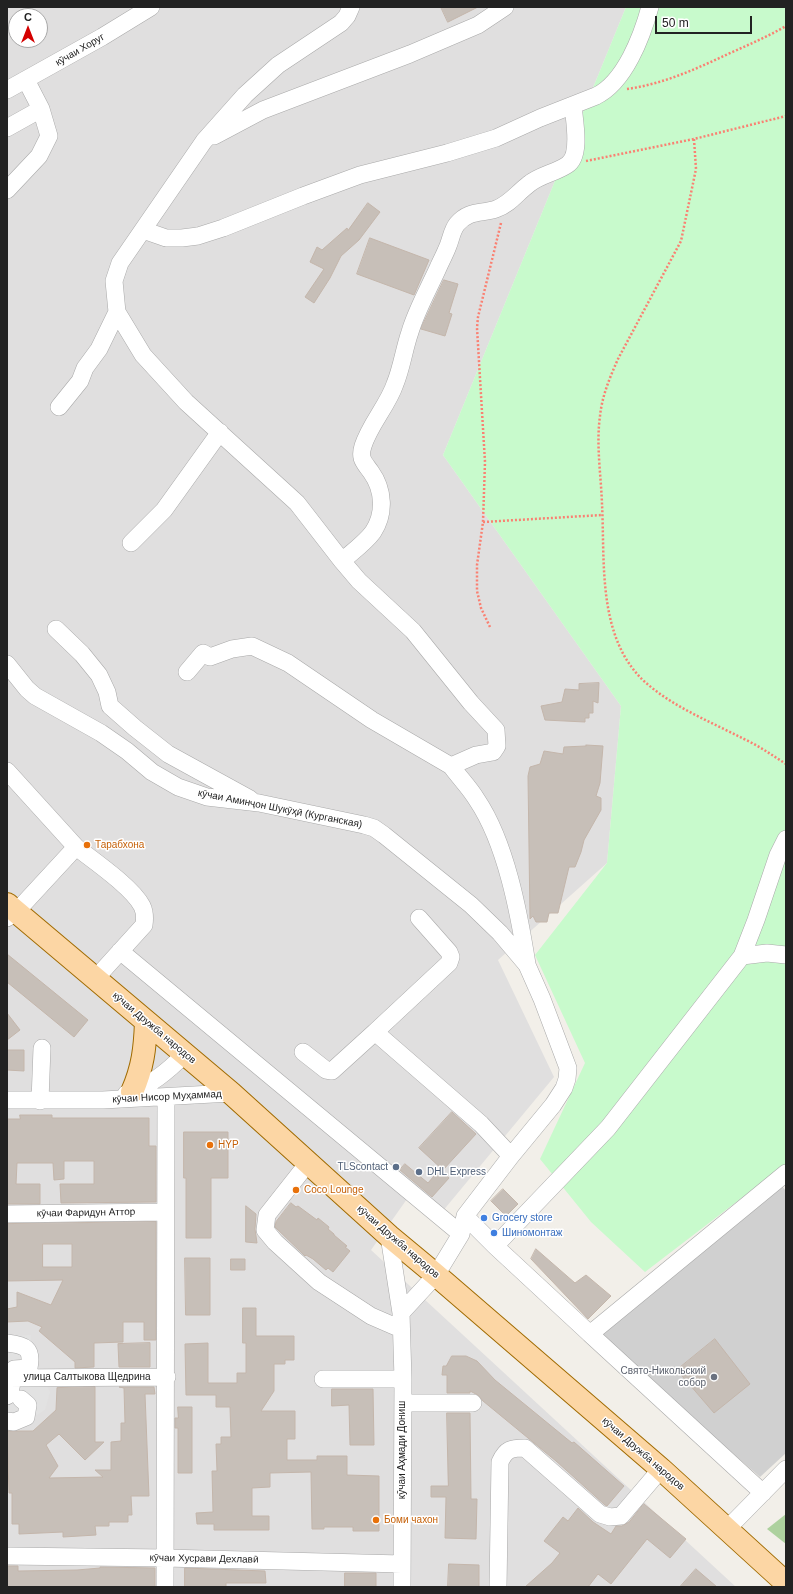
<!DOCTYPE html>
<html>
<head>
<meta charset="utf-8">
<style>
  body { margin:0 }
  #map { position:relative; width:793px; height:1594px; overflow:hidden; background:#f2efe9; font-family:Arial,sans-serif }
  canvas { display:block }
  .frame { position:absolute; inset:0; border:8px solid #222; pointer-events:none }
  .north { position:absolute; left:8px; top:8px; width:40px; height:40px; box-sizing:border-box; background:#fff; border:1px solid #a7a7a7; border-radius:50%; rotate:0deg; font-size:11px; font-weight:700; line-height:16px; text-align:center; color:#222 }
  .north::after { content:''; display:block; margin:auto; width:14px; height:18px; background:#d40000; clip-path:polygon(50% 0,100% 100%,50% 72%,0 100%) }
  .scale { position:absolute; left:655px; top:16px; width:97px; height:18px; box-sizing:border-box; border:2px solid #222; border-top:0; padding-left:5px; font-size:12px; line-height:14px; white-space:nowrap; color:#222; -webkit-text-stroke:3px #fff; paint-order:stroke }
</style>
</head>
<body>
<div id="map">
<canvas width="793" height="1594"></canvas>
<div class="frame"></div>
<div class="north">С</div>
<div class="scale">50 m</div>
</div>
<script>
const context = document.querySelector('canvas').getContext('2d');
context.lineJoin = 'round';
function fill(path, color) { context.fillStyle = color; context.fill(path, 'evenodd'); }
function strokePath(path, color, width, dash) { context.strokeStyle = color; context.lineWidth = width; context.lineCap = dash ? 'butt' : 'round'; context.setLineDash(dash || []); context.stroke(path); }
function label(font, color, halo, rows, align = 'center') {
  context.font = font + ' Arial,sans-serif'; context.lineWidth = 3; context.setLineDash([]); context.textBaseline = 'middle'; context.strokeStyle = halo; context.fillStyle = color; for (const [text, x, y, turn = 0] of rows) {
    context.save(); context.translate(x, y); context.rotate((+turn || 0) * Math.PI / 180); context.textAlign = isNaN(turn) ? turn : align; if (halo) context.strokeText(text, 0, 0); context.fillText(text, 0, 0); context.restore();
  }
}
fill(new Path2D(`
  M7,7H626L443,455L621,706L607,863L498,960L554,1077L442,1212L407,1199L371,1250L736,1587H7ZM16,16H40V40H16Z`), '#e0dfdf');
fill(new Path2D(`
  M777,1180L786,1191V1453L760,1477L597,1335Z`), '#d0d0d0');
fill(new Path2D(`
  M786,1514V1544L767,1529Z`), '#add19e');
fill(new Path2D(`
  M626,7H786V1164L645,1272L591,1222L540,1159L585,1063L535,955L607,863L621,706L443,455Z`), '#c8facc');
fill(new Path2D(`
  M31,1335L30,1346L50,1392L45,1410L19,1426L7,1425V1336Z`), '#e2e2e2');
const building = new Path2D(`
  M441,7H478L448,22Z
  M368,203L380,212L359,240L341,256L330,278L314,303L305,297L324,269L310,262L317,247L322,250L347,228L348,230Z
  M370,238L429,260L414,295L357,274Z
  M444,280L458,284L449,313L452,314L445,336L421,329Z
  M599,683L598,703L593,701V713H589V718H585V722L545,720L541,706L562,702L565,689L579,690V684Z
  M586,745L603,746L600,783L596,796L601,798V810L584,840L581,852L575,867H569L558,913H549L547,922H536L533,916L530,919L528,776L530,767L540,764L544,751L563,754L564,747L586,746Z
  M7,954L88,1020L74,1037L7,982Z
  M7,1013L20,1030L7,1040Z
  M7,1050H24V1071L7,1070Z
  M452,1112L476,1134L443,1170L419,1148Z
  M20,1115H52V1118H149V1146H156V1202L61,1203L60,1184H94V1161H64V1179L54,1180L53,1163H17L16,1184H40V1204H7V1119H20Z
  M184,1132H228V1178H211V1238H186V1178H184Z
  M405,1164L428,1183L440,1169L449,1178L432,1197L400,1170Z
  M503,1189L518,1204L506,1216L491,1201Z
  M291,1203L296,1207L298,1206L317,1220L318,1218L329,1227L328,1229L334,1234V1235L347,1246L345,1247L350,1251L333,1272L328,1268L326,1270L313,1259L306,1255L305,1256L275,1227L276,1222Z
  M246,1206L256,1214L255,1229L257,1243L246,1242Z
  M156,1222V1340H144V1322H123V1342L94,1343V1367L75,1368V1362L39,1331L42,1327L28,1321L7,1322V1309L17,1307V1292L51,1305L63,1280L7,1281V1224ZM43,1244H72V1267H43Z
  M536,1249L575,1283L586,1275L611,1296L588,1319L531,1259Z
  M185,1258H210V1315H186Z
  M231,1259H245V1270H231Z
  M243,1308H256V1336H294V1360H285V1364H274V1391L261,1411H295V1439H287V1460H317V1456H347V1475L379,1476V1531H353V1527H324V1529H312L311,1472L270,1473V1487L252,1488V1516H269V1530H214V1524H197L196,1513L213,1512L212,1471H217L216,1444H221V1437H231L230,1407H216V1395H186L185,1344L208,1343V1383H237V1373H246V1343H243Z
  M715,1339L750,1384L714,1413L677,1370Z
  M150,1343V1367H119L118,1344Z
  M452,1356H466L477,1361L495,1380L572,1443L574,1442L624,1486L607,1506L605,1505L556,1461L483,1401L478,1395L470,1391V1393H447V1375H442L443,1366H446Z
  M95,1387V1442H104L85,1460L59,1434L46,1445L58,1466L49,1478L103,1477L95,1470H111V1442L121,1441V1423H125L124,1388L119,1387H154L155,1394H145L149,1496H131L132,1515H128V1522H109V1526H95L96,1535L63,1537V1532L19,1534V1524H12V1493H9L7,1431H33L56,1410L57,1388Z
  M332,1389H373L374,1445H350L349,1405L332,1406Z
  M178,1407H192V1473H178V1428H175V1418H178Z
  M447,1413H470L471,1499H477L476,1539L445,1538L446,1497H431V1486H448Z
  M644,1504L686,1539L670,1558L647,1539L611,1584L598,1574L588,1587H525L552,1563L560,1553L544,1541L563,1517L568,1521L578,1508L593,1522L611,1534L616,1526H622L629,1522Z
  M449,1564L479,1565V1587H448Z
  M7,1566H18V1571L77,1570L100,1568V1567L155,1568V1587H7Z
  M185,1568L265,1571L266,1583H226V1587H185Z
  M696,1569L717,1587H680Z
  M345,1573H376V1587H345Z`);
fill(building, '#c7bfb8');
strokePath(building, '#c4b6ab', 1);
const minor = new Path2D(`
  M7,90L102,37L151,7
  M7,128L41,109
  M214,136L263,110L410,54L478,25L505,7
  M7,190L39,156L49,136L41,109L26,80
  M143,230L166,238H182L198,236L223,228L303,196L360,175L447,153L496,138L540,118L596,96C625,82 642,36 650,7
  M59,407L80,381L85,368L99,349L117,312
  M131,543L164,510L220,432
  M342,561C352,552 365,543 373,532C385,514 384,490 371,472C364,462 359,459 363,446C370,424 388,405 395,384C402,367 404,349 410,332C416,311 429,288 438,268C441,261 445,254 448,246C451,239 452,230 457,224C469,210 481,214 496,209C510,204 517,193 529,184C540,175 555,173 567,165C582,156 574,120 573,105
  M56,629L82,654L99,675L107,692L110,706L135,728L168,754L250,799
  M7,664L27,689L35,696L101,733L127,751L152,772L178,787L207,797L259,803L364,825L374,828L384,835L471,905L500,933L527,965L542,999L568,1068L567,1079L564,1088L553,1105L511,1156L465,1216L461,1234L436,1275L401,1313
  M187,672L203,653L210,657L232,649L252,646L288,663L372,720L451,766L476,755L493,752L497,746L496,730L471,703L413,631L359,581L342,561L297,503L186,402L143,355L117,312L114,281L120,263L204,141L245,95L278,65L341,23L347,16L351,7
  M451,766C459,777 470,788 477,800C506,843 519,913 527,964
  M7,771L76,847
  M7,918L16,912L76,847C94,861 132,887 142,906C145,912 145,918 144,925L96,978
  M120,951L461,1234
  M742,956L767,953L786,955
  M375,1032L449,963L451,957L449,952L419,918
  M303,1052L326,1070L332,1071L375,1032L481,1124L511,1156
  M126,1094C150,1086 167,1072 185,1054
  M7,1100H103L231,1093
  M40,1101L42,1048
  M308,1163L267,1215L265,1230L275,1242L319,1282L371,1316L401,1329
  M7,1214L165,1212
  M465,1216L495,1246L608,1128L742,956L756,920L778,855L786,839
  M389,1236L401,1313L403,1379L402,1587
  M495,1246L590,1334L786,1173
  M590,1334L763,1493
  M7,1343C25,1345 33,1348 29,1368L14,1369L10,1394L7,1396
  M7,1378L167,1377
  M323,1379H403
  M403,1403H473
  M7,1421L14,1422L26,1417L28,1405L21,1399
  M727,1529L786,1469
  M7,1556L165,1558L402,1564
  M165,1587L166,1097
  M498,1587L500,1462C506,1449 511,1448 525,1448L600,1514L610,1517L621,1516L661,1469`);
const major = new Path2D(`
  M7,904L231,1093L389,1236L436,1275L661,1469L786,1583
  M132,1092C143,1067 145,1048 146,1022`);
strokePath(minor, '#a9a9a9', 18);
strokePath(major, '#a06b00', 24);
strokePath(new Path2D(`
  M627,89C663,84 696,69 728,54C748,45 767,37 786,26
  M694,139L696,169L681,241L618,359C610,377 602,396 600,416C596,445 601,475 602,504C605,563 597,638 645,682C673,707 711,722 744,739C759,746 772,755 786,764
  M586,161L694,139L786,116
  M483,522L602,515
  M490,627L481,608L477,591V565L483,522L485,462L477,328L478,317L501,223`), '#fa8072', 2.5, [2, 2]);
strokePath(minor, '#fff', 17);
strokePath(major, '#fcd6a4', 22);
for (const [x, y, r, color] of [
  [87,845,4,"#e8710a"],
  [210,1145,4,"#e8710a"],
  [396,1167,4,"#5c6f8a"],
  [419,1172,4,"#5c6f8a"],
  [296,1190,4,"#e8710a"],
  [484,1218,4,"#3f7fe0"],
  [494,1233,4,"#3f7fe0"],
  [714,1377,4,"#6b7280"],
  [376,1520,4,"#e8710a"]
]) { const dot = new Path2D(); dot.arc(x, y, r, 0, 2 * Math.PI); context.fillStyle = color; context.fill(dot); strokePath(dot, '#fff', 1.5); }
label('10px', '#222', '#fff', [
  ["кӯчаи Хоруг",80,50,-30],
  ["кӯчаи Аминҷон Шукӯҳӣ (Курганская)",280,809,11],
  ["кӯчаи Дружба народов",154,1028,40],
  ["кӯчаи Нисор Муҳаммад",167,1097,-3],
  ["кӯчаи Фаридун Аттор",86,1213,-1],
  ["кӯчаи Дружба народов",398,1242,41],
  ["улица Салтыкова Щедрина",87,1377],
  ["кӯчаи Аҳмади Дониш",402,1450,-90],
  ["кӯчаи Дружба народов",643,1454,41],
  ["кӯчаи Хусрави Дехлавӣ",204,1559,1]
]);
label('10px', '#c56008', '#fff', [
  ["Тарабхона",95,845],
  ["HYP",218,1145],
  ["Coco Lounge",304,1190],
  ["Боми чахон",384,1520]
], 'left');
label('10px', '#4e5e75', '#fff', [
  ["TLScontact",388,1167],
  ["DHL Express",427,1172,"left"]
], 'right');
label('10px', '#366cbe', '#fff', [
  ["Grocery store",492,1218],
  ["Шиномонтаж",502,1233]
], 'left');
label('10px', '#5b616d', '#fff', [
  ["Свято-Никольский",706,1371],
  ["собор",706,1383]
], 'right');
</script>
</body>
</html>
